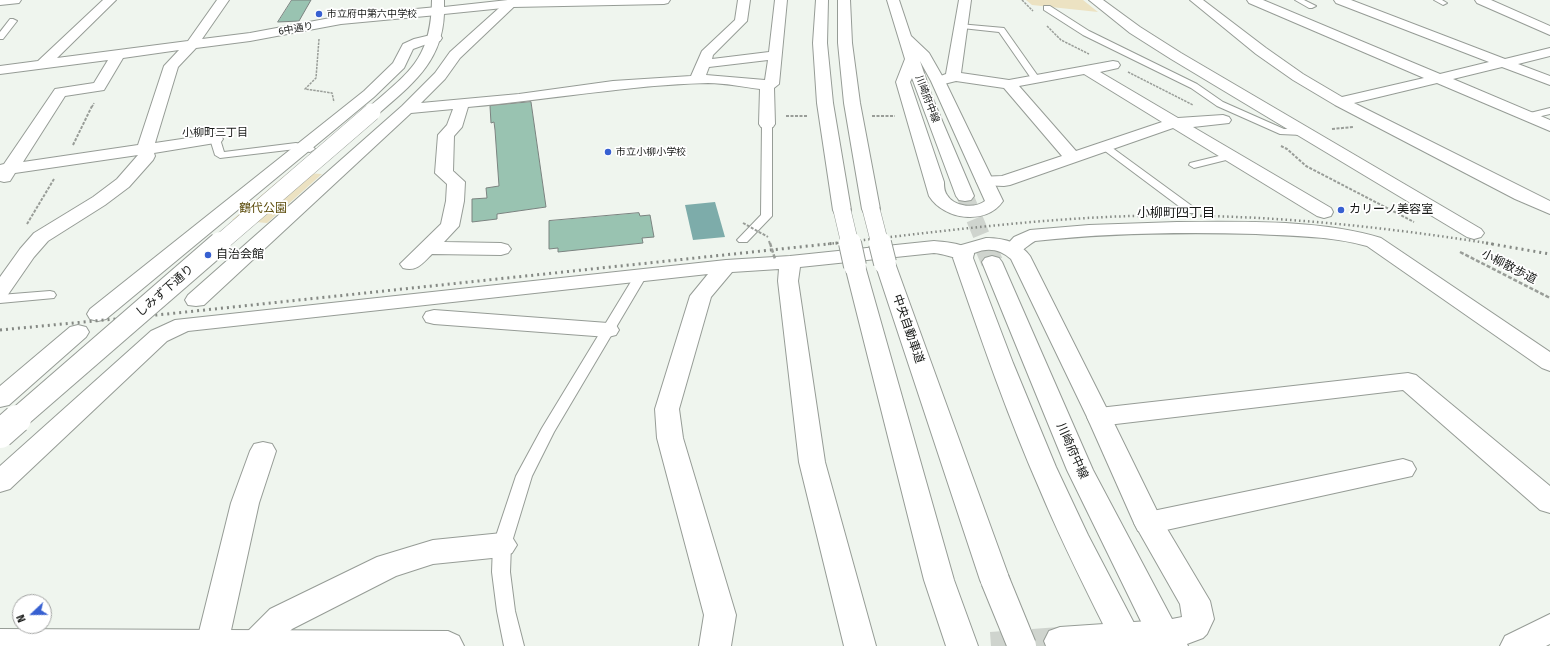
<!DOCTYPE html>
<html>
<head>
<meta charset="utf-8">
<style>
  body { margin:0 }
  #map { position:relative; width:1550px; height:646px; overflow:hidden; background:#eff5ee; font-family:"Fira Sans",sans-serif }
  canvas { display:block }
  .north { position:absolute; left:12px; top:594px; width:40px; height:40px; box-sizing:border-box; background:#fff; border:1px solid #a2a3a2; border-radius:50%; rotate:248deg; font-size:11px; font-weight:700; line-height:16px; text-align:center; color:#171917 }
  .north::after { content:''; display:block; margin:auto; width:14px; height:18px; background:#3760d1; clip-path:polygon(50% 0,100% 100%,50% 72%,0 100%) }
</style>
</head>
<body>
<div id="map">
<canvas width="1550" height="646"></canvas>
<div class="north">N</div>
</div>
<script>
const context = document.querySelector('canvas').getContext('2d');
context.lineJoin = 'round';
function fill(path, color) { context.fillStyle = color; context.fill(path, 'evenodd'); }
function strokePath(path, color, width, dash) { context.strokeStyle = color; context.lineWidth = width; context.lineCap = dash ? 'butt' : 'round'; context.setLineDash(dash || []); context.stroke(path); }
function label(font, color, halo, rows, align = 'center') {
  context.font = font + ' "Fira Sans","Noto Sans JP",sans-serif'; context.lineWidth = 3.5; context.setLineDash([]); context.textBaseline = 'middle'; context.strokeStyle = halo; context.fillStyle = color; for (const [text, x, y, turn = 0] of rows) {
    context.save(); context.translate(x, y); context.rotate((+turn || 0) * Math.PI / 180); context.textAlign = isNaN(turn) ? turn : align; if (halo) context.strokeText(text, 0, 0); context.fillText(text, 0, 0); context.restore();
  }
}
fill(new Path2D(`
  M1026,0H1083L1098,12L1032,5Z
  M289,172L322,174L267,223L232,220Z`), '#ece2c2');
fill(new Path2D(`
  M715,202L725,237L693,240L685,205Z`), '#7dacaa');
const building = new Path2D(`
  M292,0H311L299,21L278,22Z
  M531,102L546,207L497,214V219L472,222V199L487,198L486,188L499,186L495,130L494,122L491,123L490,106Z
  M639,213L640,216L650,215L654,237L642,238L643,243L558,252V248L549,249V221Z`);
fill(building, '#99c3b1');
strokePath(building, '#7b8380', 1);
strokePath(new Path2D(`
  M991,646L1060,641`), '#cfd4ce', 28, [28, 14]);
strokePath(new Path2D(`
  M965,196L985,244`), '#cfd4ce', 17, [17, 8]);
strokePath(new Path2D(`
  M984,243L992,262`), '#cfd4ce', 22, [22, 11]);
const service = new Path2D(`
  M1295,0H1304L1316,6L1312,8H1309Z
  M1434,0H1442L1447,3L1443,5Z
  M1044,6H1050L1089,31L1197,84L1223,102L1284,129H1302L1307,132L1302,135L1280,134L1217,106L1191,88L1083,35L1044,10Z
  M10,19H13L17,21L3,39H0V32Z
  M959,24L1004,28L1040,79L1039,81H1033L999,32L962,28L958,26Z
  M1550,108V114L1529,119L1524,116L1526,114Z
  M767,121L772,124V216L747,242H739L737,240L761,215L762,124Z
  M215,136L220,139L224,152L296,143L313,147L315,149L310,152L296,149L220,158L215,155L210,139Z
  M1104,143L1107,144L1196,209L1197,211L1196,213H1188L1101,148L1099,146Z
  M1231,153L1234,154L1236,156L1234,158L1194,168L1189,165L1190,163Z
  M641,271L645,272L647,275L554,432L532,476L511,545L510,572L515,611L524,646H504L497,611L492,572L493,545L516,476L542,428L635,275L637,272Z
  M50,291L54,292L56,295L54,298L0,303V295Z`);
const minor = new Path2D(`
  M0,0H21L19,3L0,5Z
  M103,0H116L57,58L188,41L217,0H229L202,39L250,33L341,16L437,7L441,8L443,11L441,14L437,15L341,24L250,41L196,48L178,67L155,143L215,134L221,136L223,139L221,142L154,153L155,156L153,160L129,187L105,205L48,241L34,257L7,296L0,298V277L20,249L34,233L93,197L117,179L138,155L15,173L10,181L4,182L0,181V165L4,164L55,89L94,83L108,60L0,74V66L38,61ZM179,50L164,66L138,145L23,162L65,96L104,90L123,58Z
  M508,0H521L460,58L445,79L421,103L519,94L613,81L691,76L702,51L735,20L738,0H750L747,21L713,55L712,59L769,52L775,0H787L779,84L774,88L775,124L773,127L767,129L761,127L759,124L760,89C743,87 725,83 708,83C628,85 548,100 468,107L462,127L454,136L453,171L465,182L464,201L459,226L444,242L501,243L508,245L511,249L508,253L501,255L432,254C423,263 417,272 403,268L400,264L441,224L446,201L447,184L435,173L438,135L447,125L453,109L411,113L204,305L196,306L188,305L185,300L188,295L402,106L435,73L450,52ZM768,60L765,80L706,75L709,67Z
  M959,0H971L961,73L1009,80L1113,61L1118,62L1120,65L1118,68L1100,72L1178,118L1223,115L1229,117L1231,120L1229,123L1193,127L1331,208L1333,212L1331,216L1324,218L1317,216L1173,128L1010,185L1004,186L979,185L976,181L979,177L1002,176L1062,156L1004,88L956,81L940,85L935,84L933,81L935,78L946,74ZM1084,74L1162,122L1076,151L1019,86Z
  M1089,0H1103L1140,27L1181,53L1481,229L1484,233L1481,237L1474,239L1467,237L1171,59L1130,33Z
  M1190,0H1203L1266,48L1303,74L1342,97L1424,78L1249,3L1247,0H1263L1440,74L1489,62L1336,3L1334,0H1351L1505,59L1550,48V56L1518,64L1550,76V85L1502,67L1453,79L1550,120V131L1437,83L1354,103L1550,201V214L1515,199L1335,105L1293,80L1256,54Z
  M1475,0H1491L1550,26V35L1477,3Z
  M435,34L440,35L442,38L440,41L424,45L413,49L404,68L374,97L106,319L98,321L90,319L87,314L90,309L364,91L393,63L403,44L414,39Z
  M1177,222C1244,222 1317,219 1381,238L1550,352V371L1542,368L1367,246C1331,236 1293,236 1256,234C1182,232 1108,233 1035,241C1024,247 1020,257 1006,253L1003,249L1014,237L1030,230L1089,225Z
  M934,241C946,242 966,243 974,254L971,258C959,261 947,254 934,253L800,267L798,281L825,462L876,646H844L799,462L778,281L779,269L732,272L711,297L679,409L683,438L736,615L731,646H699L704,615L657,438L655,409L690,296L708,274L188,331L167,341L10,489L0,492V466L151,331L175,320L726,260L790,256Z
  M434,310L608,323L616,325L619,330L616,335L608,337L434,324L426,322L423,317L426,312Z
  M78,325L86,327L89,332L86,337L9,405L0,407V386L70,327Z
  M1408,373L1416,375L1550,486V513L1540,510L1403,390L1099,426L1090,423L1087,417L1090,411L1099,408Z
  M263,442L272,444L276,451L259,503L228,644L227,646H197L196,644L231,503L250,451L254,444Z
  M1403,459L1412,462L1416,469L1412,476L1148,534L1138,531L1134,523L1138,515L1148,512Z
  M502,533L512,537L517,545L512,553L502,557L433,564L396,576L292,629L275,646L239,645L244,635L270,609L377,557L433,540Z
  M1550,614V644L1546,646H1500L1505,636Z`);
const tertiary = new Path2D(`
  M432,0H444V7L508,0H670L668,3L664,4L513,7L444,14C442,63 411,85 377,115L372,117L367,115L364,112L367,109C409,72 431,60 432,0Z
  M1163,620L1174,624L1179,634L1174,644L1169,646H1046L1044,641L1049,631L1060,627Z
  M0,629L448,631L459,636L464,646H0Z`);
const primary = new Path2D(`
  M887,0H899L911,36L929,53L945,81L1003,201C986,226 944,220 929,196L896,82L905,59ZM920,61L931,81L985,201C975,209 954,207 947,195C944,191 944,186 944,182L910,82L912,78L956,196L959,200L965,201L971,200L974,196L932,97Z
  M986,238C1002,238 1020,242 1030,256L1111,417L1160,517L1210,601L1214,619L1207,634L1203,638L1187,644L1188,646H1153L1152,644L1067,470L982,262L985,258L992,256L999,258L1002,262L1093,470L1172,619L1182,617L1180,604L1134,523L1087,417L1011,259C1000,249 988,247 974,253L973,258L1013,363L1056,467L1088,535L1146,646H1114C1088,594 1062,543 1040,490C1007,415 980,336 953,258L958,246Z`);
const motorway = new Path2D(`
  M816,0H828L827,43L833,103L851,210L849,214L842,216L835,214L833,210L817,103L813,43Z
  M838,0H850L852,43L860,103L880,209L878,213L871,215L864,213L862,209L844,103L838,43Z
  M885,257L892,259L895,263L1010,580L1006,589L995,593L984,589L980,580L875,263L878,259Z
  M855,260L862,262L865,266L954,580L978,646H946L924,580L845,266L848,262Z`);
strokePath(service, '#969c96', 2);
strokePath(minor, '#969c96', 2);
strokePath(tertiary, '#969c96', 2);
strokePath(primary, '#969c96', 2);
strokePath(motorway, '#969c96', 2);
strokePath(new Path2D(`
  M1022,0L1033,11
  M1047,26L1061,40L1089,54
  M319,39L316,78L305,89L332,93L334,102
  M1128,72L1193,105
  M92,107L94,103`), '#999d98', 1.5, [2.5, 1]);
strokePath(new Path2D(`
  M786,116H807
  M872,116H895
  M1332,129L1353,127
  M73,145L92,106
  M1281,146L1287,149L1306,166L1414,222
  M27,224L54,179`), '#999d98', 2, [3, 1.5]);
strokePath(new Path2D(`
  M1460,252L1550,298`), '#999d98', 2.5, [4, 2]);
fill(service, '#fff');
fill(minor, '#fff');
fill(tertiary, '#fff');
fill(primary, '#fff');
fill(motorway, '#fff');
strokePath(new Path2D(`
  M828,244C929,233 1030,219 1132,216C1253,213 1373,225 1493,244`), '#858984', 2.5, [1.5, 3]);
strokePath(new Path2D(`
  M1486,243L1550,254
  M0,330L167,314L837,243`), '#858984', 3, [2, 4]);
const tertiaryBridgeFar2 = new Path2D(`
  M219,244L372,112`);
const tertiaryBridgeFar1 = new Path2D(`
  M16,420L220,243`);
const tertiaryBridge = new Path2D(`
  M0,434L17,419`);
const motorwayBridgeFar2 = new Path2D(`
  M871,209L880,244
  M842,210L850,244`);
const motorwayBridgeFar1 = new Path2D(`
  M850,243L855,266
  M880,243L885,263`);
const motorwayBridge = new Path2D(`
  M995,580L1022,646`);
strokePath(tertiaryBridgeFar2, '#969c96', 18, []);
strokePath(tertiaryBridgeFar1, '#969c96', 24, []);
strokePath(tertiaryBridge, '#969c96', 30, []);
strokePath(motorwayBridgeFar2, '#969c96', 18, []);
strokePath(motorwayBridgeFar1, '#969c96', 24, []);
strokePath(motorwayBridge, '#969c96', 30, []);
strokePath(new Path2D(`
  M743,223L768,237
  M769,241L770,244`), '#999d98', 2, [3, 1.5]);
strokePath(new Path2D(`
  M770,243L775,259`), '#999d98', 2.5, [4, 2]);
strokePath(tertiaryBridgeFar2, '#fff', 17);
strokePath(tertiaryBridgeFar1, '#fff', 22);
strokePath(tertiaryBridge, '#fff', 28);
strokePath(motorwayBridgeFar2, '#fff', 17);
strokePath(motorwayBridgeFar1, '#fff', 22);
strokePath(motorwayBridge, '#fff', 28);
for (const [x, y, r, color] of [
  [319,14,4,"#3760d1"],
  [608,152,4,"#3760d1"],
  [1341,210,4,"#3760d1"],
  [208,255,4,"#3760d1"]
]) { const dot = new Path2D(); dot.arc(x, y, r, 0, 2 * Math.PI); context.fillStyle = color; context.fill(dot); strokePath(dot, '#fff', 1.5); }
label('10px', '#171917', '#fff', [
  ["市立府中第六中学校",327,14],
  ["市立小柳小学校",616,152]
], 'left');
label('10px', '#171917', '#fff', [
  ["6中通り",296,29,-10],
  ["川崎府中線",927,99,69]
]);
label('11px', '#171917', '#fff', [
  ["小柳町三丁目",215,133]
]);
label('12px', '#5c4c0b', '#fff', [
  ["鶴代公園",263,209]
]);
label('12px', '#171917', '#fff', [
  ["カリーノ美容室",1349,210],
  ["自治会館",216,255]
], 'left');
label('12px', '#171917', '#fff', [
  ["小柳散歩道",1509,267,27],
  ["しみず下通り",165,291,-41],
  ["中央自動車道",908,329,71],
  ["川崎府中線",1072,451,66]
]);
label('13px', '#171917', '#fff', [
  ["小柳町四丁目",1176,213]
]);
</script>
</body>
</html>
